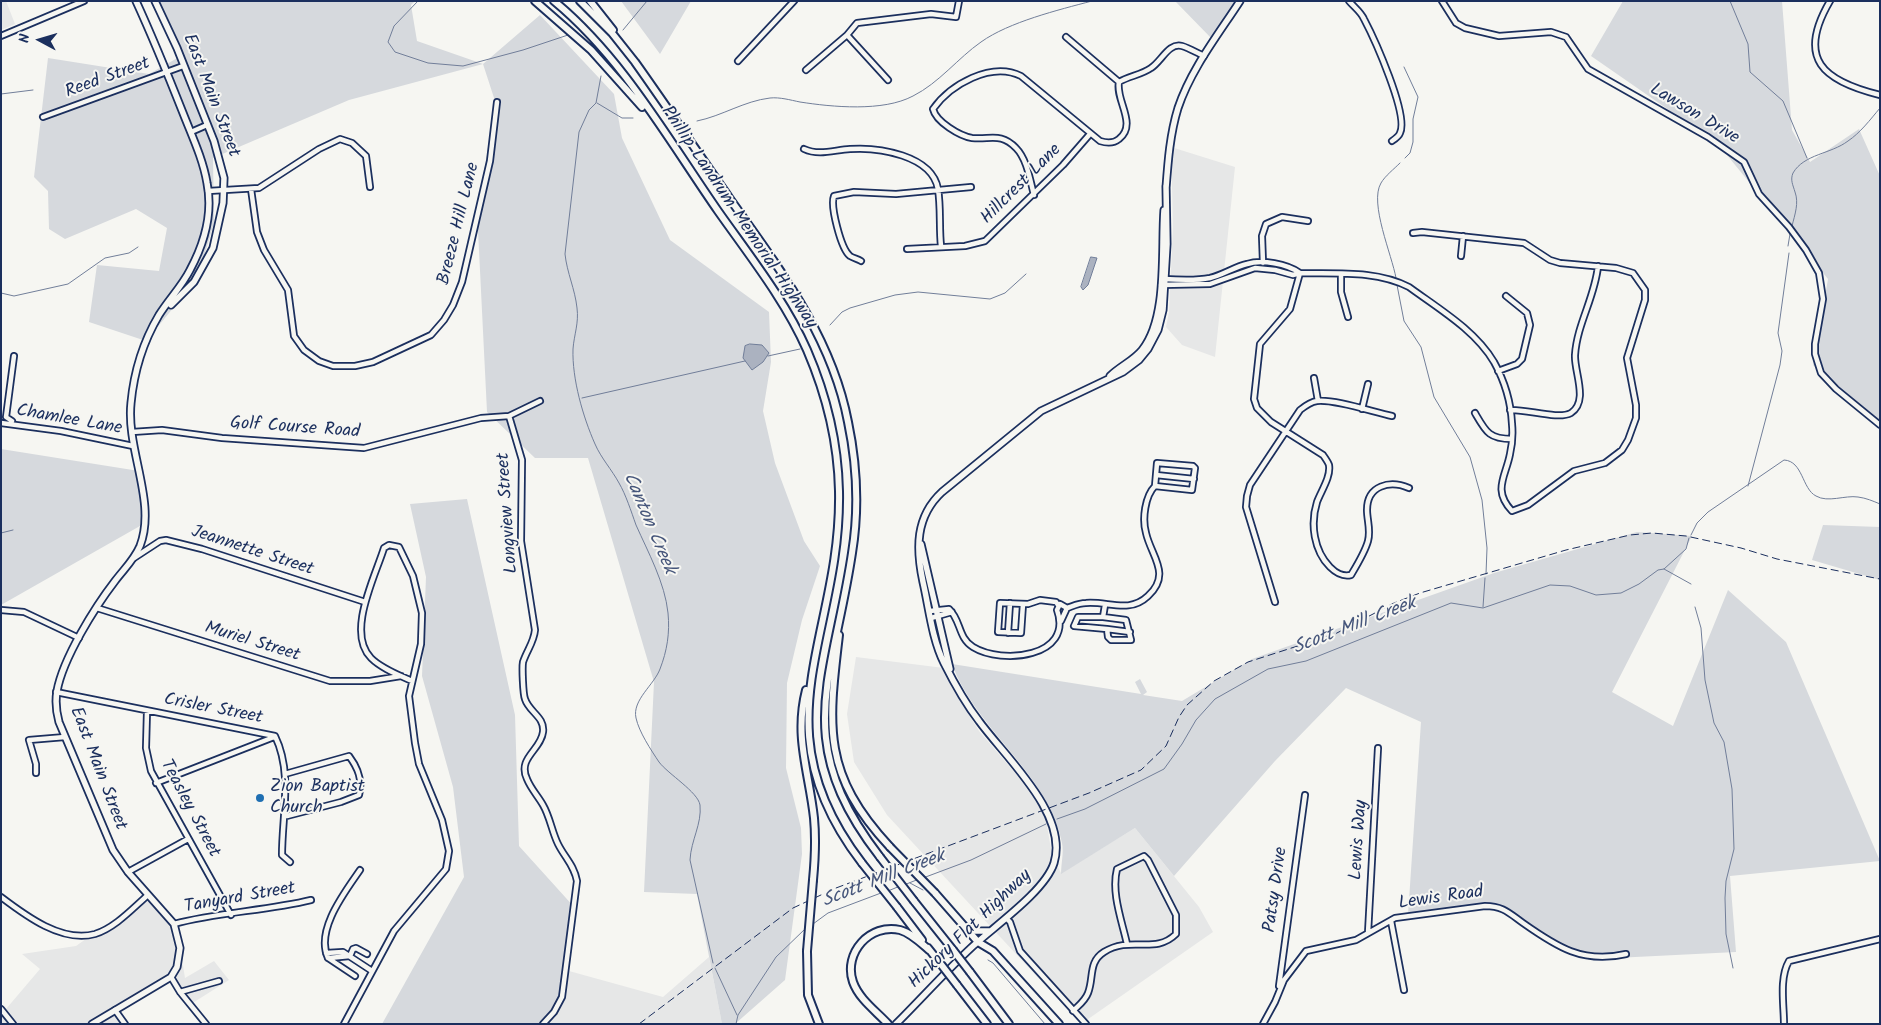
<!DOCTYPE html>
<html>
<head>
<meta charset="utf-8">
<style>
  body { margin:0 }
  #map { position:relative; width:1881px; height:1025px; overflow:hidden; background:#f6f6f2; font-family:Kalam,sans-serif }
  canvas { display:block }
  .frame { position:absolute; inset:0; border:2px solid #1b2f5e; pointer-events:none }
  .north { position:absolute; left:15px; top:15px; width:50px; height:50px; -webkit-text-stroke:4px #f6f6f2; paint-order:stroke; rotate:276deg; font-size:14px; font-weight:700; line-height:20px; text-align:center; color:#1b2f5e }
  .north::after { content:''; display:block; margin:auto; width:18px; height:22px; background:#1b2f5e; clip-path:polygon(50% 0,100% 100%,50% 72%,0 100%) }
</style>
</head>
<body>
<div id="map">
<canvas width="1881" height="1025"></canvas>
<div class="frame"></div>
<div class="north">N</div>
</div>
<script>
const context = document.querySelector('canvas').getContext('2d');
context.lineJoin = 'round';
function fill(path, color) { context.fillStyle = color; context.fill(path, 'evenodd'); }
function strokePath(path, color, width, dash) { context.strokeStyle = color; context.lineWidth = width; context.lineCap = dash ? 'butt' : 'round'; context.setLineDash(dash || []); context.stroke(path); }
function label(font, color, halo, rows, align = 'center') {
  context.font = font + ' Kalam,sans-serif'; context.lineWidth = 4; context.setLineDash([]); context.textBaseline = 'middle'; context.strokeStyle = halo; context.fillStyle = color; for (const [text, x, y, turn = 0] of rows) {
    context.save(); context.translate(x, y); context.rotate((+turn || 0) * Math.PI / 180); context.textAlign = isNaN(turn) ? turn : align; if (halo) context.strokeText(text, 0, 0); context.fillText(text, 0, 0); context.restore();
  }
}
fill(new Path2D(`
  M1,1H6L15,24L1,30Z
  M1171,147L1235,167L1215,357L1182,345L1166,327L1169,312L1173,227Z
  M856,657L944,668L951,686L979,731L1017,775L1045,814L1052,855L1061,873L1135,828L1199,907L1213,932L1081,1024L887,815L854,762L847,714Z
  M148,895L176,923L185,978L214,961L229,980L191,1004L167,977L115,1008L125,1024H1V1006L6,1009L40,969L22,954L76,946Z
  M709,957L722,1024H545L559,1012L569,971L663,997Z`), '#e6e7e7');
fill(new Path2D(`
  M150,1H415L411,5L417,41L483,64L540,15L614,94L622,138L670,240L769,312L771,362L763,411L775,463L804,541L820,566L802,620L787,683L786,768L801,828L802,854L785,980L735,1024H722L697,894L644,892L654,682L588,458H535L487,412L477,210L496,104L483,64L349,100L213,158L214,223L197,279L146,341L89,322L97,265L159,271L167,228L136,209L65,239L49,229L48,191L34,177L48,58L149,74L181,56Z
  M621,1H691L660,54Z
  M1175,1H1236L1212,39Z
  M1623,1H1782L1792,130L1810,162L1859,129L1880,176V425L1871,422L1813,365L1828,279L1718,144L1591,56Z
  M1,449L139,471L147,522L1,605Z
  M467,499L515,715L519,846L575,908L569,971L559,1012L545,1024H382L464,877L453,787L422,676L426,577L410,504Z
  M1823,525L1880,527V580L1812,560Z
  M1637,532L1692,536L1612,692L1673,726L1728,590L1786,642L1880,861L1730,876L1736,952L1595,959L1536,935L1495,905L1408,915L1421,722L1346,688L1275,761L1174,876L1135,828L1061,874C1061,864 1064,852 1062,843C1049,774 976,730 952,664L1141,694L1135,682L1140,679L1147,692L1143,695L1182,701L1252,659L1494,573Z`), '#d6d9dd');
const water = new Path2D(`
  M1091,257L1097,258L1088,285L1083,290L1081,287Z
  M750,344L762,345L769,353L763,362L752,370L743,358L745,346Z`);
fill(water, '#abb2c0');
strokePath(water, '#717e99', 1);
strokePath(new Path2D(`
  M418,1L394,26L388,42L395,52L428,63L463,66L523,50L568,35
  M1730,1L1748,44L1750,72L1783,101L1807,158
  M623,30L647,1
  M1404,67L1418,97L1413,119V142L1410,153L1405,158
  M601,76L596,103L589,110L579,132L565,254C567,273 575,289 577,308C579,323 574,335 573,349C572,379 583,417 595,444C601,458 612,470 619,483C626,495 631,511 636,525C648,552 665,583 668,613C670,633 667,651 660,669C654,685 632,700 636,718C639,732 651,750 659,762C668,774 698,792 700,805C702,824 691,840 690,860L713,963
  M1,94L33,90
  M597,103L622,118H633
  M697,121C722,116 744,101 770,98C780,97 790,100 800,102C832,107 883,112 913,96C939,83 958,58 981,42C1009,22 1058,10 1092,1
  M1792,226C1795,214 1799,203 1795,192C1793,185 1790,180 1793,173C1804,154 1831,154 1848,141C1860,133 1870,120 1880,108
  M1788,246L1790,234
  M1396,278C1392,255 1369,203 1381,183C1385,176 1394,169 1400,163
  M1397,285L1404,321L1421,347L1434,397L1470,457L1482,500L1487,548L1486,574
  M1,293L14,296L68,284L105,258L129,253L138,247
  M830,325L842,312L850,308L895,295L918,292L990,299L1005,293L1026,274
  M768,356L800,349
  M582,398L745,361
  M1748,486L1780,365L1782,351L1778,333L1789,253
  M1,533L13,530
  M1691,535L1697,523L1708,512L1784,460C1803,461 1802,489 1816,496C1828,503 1845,495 1858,497C1866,498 1873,501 1880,504
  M1664,569L1691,584
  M1483,607L1485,578
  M1695,607L1701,628L1705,680L1714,723L1724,742L1732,789L1734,849L1726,881L1725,898L1726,934L1733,968
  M1057,819L1085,809L1164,769L1182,744L1196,720L1215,699L1268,669L1306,661L1451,603L1483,608L1550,585L1570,586L1596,595L1621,593L1639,584L1658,570L1664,569L1686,549L1689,538
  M923,878L971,860L1046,824
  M910,883L923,890
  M904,885L919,879
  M888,891L900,886
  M813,924L828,913L881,893
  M988,960L993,963L1045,1024
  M715,968L737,1015
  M736,1024L738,1015L776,957L805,929`), '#717e99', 1);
const minor = new Path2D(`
  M1349,1C1354,7 1361,12 1364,19C1374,38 1409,115 1400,133C1399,136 1395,139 1392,141
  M1442,1L1456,23L1465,28L1499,36L1551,32L1566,37L1588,69L1708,137L1744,162L1759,194L1789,227L1806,250L1819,273L1823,299L1815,344V354L1821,373L1836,389L1880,425
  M1830,1C1796,59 1823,81 1880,95
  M847,35L888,80
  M1,36L84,1
  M738,61L794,1
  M806,70L847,35L857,23L931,14L956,17L959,1
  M1119,82C1129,76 1141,75 1151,68C1161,62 1169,42 1182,46C1189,48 1197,53 1204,56
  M43,117L183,66
  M191,132L207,125
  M804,149C819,156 834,150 850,149C878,147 932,155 938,189C941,207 939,228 941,246
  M251,189L257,232L264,250L288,290L294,336L304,350L319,361L333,366H355L373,362L431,335L444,320L453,305L462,282L490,161L497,102
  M208,191L259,188L319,149L340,139L352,143L366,156L370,187
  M1034,195C1030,180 1027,159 1016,148C1001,132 990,140 972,138C960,136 936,122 933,109C950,85 991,61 1021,76L1100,141C1106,143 1113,144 1119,139C1138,124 1115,100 1119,82L1066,37
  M907,249L965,246L985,241L1063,165L1090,134
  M1461,256L1463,236
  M861,261C858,259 853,258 850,256C841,249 830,206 834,196L854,192L896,194L971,187
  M1263,263L1262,236L1266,224L1282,217L1308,221
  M1300,273L1290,309L1260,344L1254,399L1257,408L1271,422L1323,455C1325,458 1328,462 1329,465C1331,477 1321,491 1317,502C1310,524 1314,551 1330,567C1336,573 1342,577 1351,575C1357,565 1365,552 1368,541C1371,530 1367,520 1367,510C1367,485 1390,480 1409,488
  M1341,274V292L1348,317
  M1164,279C1179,280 1195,281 1210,278C1223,275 1234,267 1247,264C1262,259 1287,264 1300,273
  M1161,285L1210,284L1255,268L1275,270L1293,275L1300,273C1336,274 1376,270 1409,287C1439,309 1475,330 1494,362C1504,380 1511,403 1512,424C1513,434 1512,445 1510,454C1506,476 1492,490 1512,511L1528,505L1574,471L1605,463L1622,450L1628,440L1636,418V405L1627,358L1645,300V290L1633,273L1616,268L1560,263L1550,260L1524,243L1422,232L1413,233
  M1498,371L1517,364L1522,359L1530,325L1527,313L1506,296
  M1314,378L1318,401
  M1362,409L1368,384
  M1510,410C1527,409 1558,420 1571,413C1589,401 1574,372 1575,355C1577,324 1595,297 1598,266
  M1475,413C1486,432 1489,439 1512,439
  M509,416L522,460L521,541L535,630C534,642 527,650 523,662C522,667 523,694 525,699C529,712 545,717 543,732C541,750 517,758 527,779C531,789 538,796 543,805C550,817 552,832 558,844C565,858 574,865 577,881L562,997L554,1012L543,1024
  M12,421L6,417L14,356
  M1,423L61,431L133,446
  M132,432L162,430L222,438L364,448L481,418L509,416L540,401
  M1157,463L1193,466L1195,468L1192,490L1155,486Z
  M1156,475L1194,479
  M134,558L160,541L166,540L202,549L365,602
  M1275,602L1246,507L1247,496L1250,485L1300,410C1305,406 1310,402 1317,401C1335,399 1373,412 1392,416
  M1023,604L1021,633L998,632L1000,603L1028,604L1040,600L1056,602L1058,605
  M97,608L330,681H370L401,676
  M1,610L24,612L79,638
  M930,611L949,609C961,620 958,638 973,647C1002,665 1074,657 1057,610L1060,604L1067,608C1073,606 1079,603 1086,603C1108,601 1129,614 1148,596C1172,574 1151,556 1146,533C1142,519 1145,496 1155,486
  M1103,617H1078L1074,626L1107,629L1108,637L1111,640H1131L1126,620L1103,617L1105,605
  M931,618L952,612
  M1061,621L1067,608
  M1107,629L1130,632
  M1008,633L1010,603
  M56,692L275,736C293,773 282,815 282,855L290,862
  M147,711L146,748L151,771L231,915
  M36,773V764L29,740L65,737
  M156,783L274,737
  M284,812L287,816L341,802L359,795C363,780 358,768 349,756L285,774
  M128,872L188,839
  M1,897C26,916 62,943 95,934C115,928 133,908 148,895
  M1006,918L1010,922L1020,951L1086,1024
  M1391,921L1404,990
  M174,924C218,912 266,911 311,900
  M1368,933L1378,748
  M326,953L343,952L372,971
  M350,956L353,949L356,948L367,954
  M328,958C315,930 345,892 360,870
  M328,958L355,976
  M329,958L350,956
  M171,977L180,992L206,1024
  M1279,986L1305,795
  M180,992L219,981
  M1,1009L13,1024
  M115,1010L125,1024
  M1073,1011C1079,1005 1085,1001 1088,993C1094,978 1088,962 1104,952C1131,935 1155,955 1176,934V915L1148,860L1144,856L1117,869C1111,893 1122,921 1127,944
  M344,1024L394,931L446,869L449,851L442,820L419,764L415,743L409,696L421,644L422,613L413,576L399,547L389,545L384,548C375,577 346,633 371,658C382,669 399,675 412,681
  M1263,1024L1275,1002L1284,980L1306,951L1356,940L1395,918L1485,906C1503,906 1509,913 1523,923C1557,947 1583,964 1626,954
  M1784,1024C1784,1005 1779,978 1789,961L1880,939`);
const major = new Path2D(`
  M155,1L177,48L214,141L224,178L223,203L213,248L194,282L171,305
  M1166,188C1168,161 1170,134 1178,108C1191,69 1218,35 1240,1
  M1110,376C1120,366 1133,361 1142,350C1168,318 1161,250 1164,210
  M921,544L950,669
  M971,931H989
  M92,1024L171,977L177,967L180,948L174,924L128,872L113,850L59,722C56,711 55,702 57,691C63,658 95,607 115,581C124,569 134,560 140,546C157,502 126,450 131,403C134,371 143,342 159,315C169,299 182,286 190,270C204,244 213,213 207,183C203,159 192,136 183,113C168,75 153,38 136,1
  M896,1024C922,998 947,970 973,946C996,925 1045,891 1054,863C1069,814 1005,757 979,721C965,703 954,683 944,663C932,639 929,608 923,582C916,549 915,517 942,492L1041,411L1123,372L1139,360L1148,349L1158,330L1163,310L1167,244L1166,186`);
const highway = new Path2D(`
  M535,1L591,50L642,107
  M554,1C622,57 668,139 718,211C749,255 785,300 807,350C826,394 838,442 839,491C842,636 755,724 862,863
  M580,1L612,33L635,62C667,107 698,153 730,199C779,268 832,337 848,422C857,465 859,510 852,553C833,680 790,741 880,857
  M590,1L613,30
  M839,635C828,727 822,774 890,847
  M806,690C794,737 809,772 814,818C816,839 815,859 813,880
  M935,893L978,942L993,951L1059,1024
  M914,901L953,950
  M897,907L922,940
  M928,948L940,963
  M807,951L808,995L819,1024
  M970,972L1009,1024
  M957,985L987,1024
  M888,1024C876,1011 859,999 853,982C843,953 870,923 900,930C911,933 921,943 929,950`);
strokePath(minor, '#1b2f5e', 8);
strokePath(major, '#1b2f5e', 9);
strokePath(highway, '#1b2f5e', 10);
strokePath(minor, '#f6f6f2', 4.5);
strokePath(major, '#f6f6f2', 5.5);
strokePath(highway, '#f6f6f2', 6);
strokePath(new Path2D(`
  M639,1024L793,908L836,888L1089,793L1141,770L1166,746L1179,717L1187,705L1214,681L1248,662L1335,634L1394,603L1420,593L1566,550L1630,535L1652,533L1686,536L1741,548L1777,559L1880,579`), '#1b2f5e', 1, [8, 4]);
const highwayBridge = new Path2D(`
  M890,847L935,893
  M880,857L914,901
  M862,863L897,907
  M953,950L970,972
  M807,951L813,880
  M940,963L957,985`);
strokePath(highwayBridge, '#1b2f5e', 10, []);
strokePath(highwayBridge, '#f6f6f2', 6);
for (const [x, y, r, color] of [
  [260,798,5,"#1f6fb2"]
]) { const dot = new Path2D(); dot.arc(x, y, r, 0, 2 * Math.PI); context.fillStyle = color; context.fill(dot); strokePath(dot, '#f6f6f2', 2); }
label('18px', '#1b2f5e', '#f6f6f2', [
  ["Reed Street",108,79,-20],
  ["East Main Street",210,96,69],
  ["Lawson Drive",1694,115,31],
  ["Hillcrest Lane",1022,185,-45],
  ["Phillip Landrum Memorial Highway",738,218,56],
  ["Breeze Hill Lane",460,224,-76],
  ["Chamlee Lane",69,421,10],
  ["Golf Course Road",295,429,4],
  ["Longview Street",509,513,-94],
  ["Jeannette Street",252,552,18],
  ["Muriel Street",252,643,17],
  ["Crisler Street",213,710,11],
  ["East Main Street",97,769,69],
  ["Teasley Street",189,809,62],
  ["Lewis Way",1360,840,-86],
  ["Patsy Drive",1277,890,-82],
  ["Tanyard Street",240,899,-10],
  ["Lewis Road",1441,899,-8],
  ["Hickory Flat Highway",971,930,-44]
]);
label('18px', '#1b2f5e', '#f6f6f2', [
  ["Zion Baptist",270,788],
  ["Church",270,809]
], 'left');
label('italic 19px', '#46567b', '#f6f6f2', [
  ["Canton Creek",648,524,67],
  ["Scott Mill Creek",1355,627,-21],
  ["Scott Mill Creek",884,880,-21]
]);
</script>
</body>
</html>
